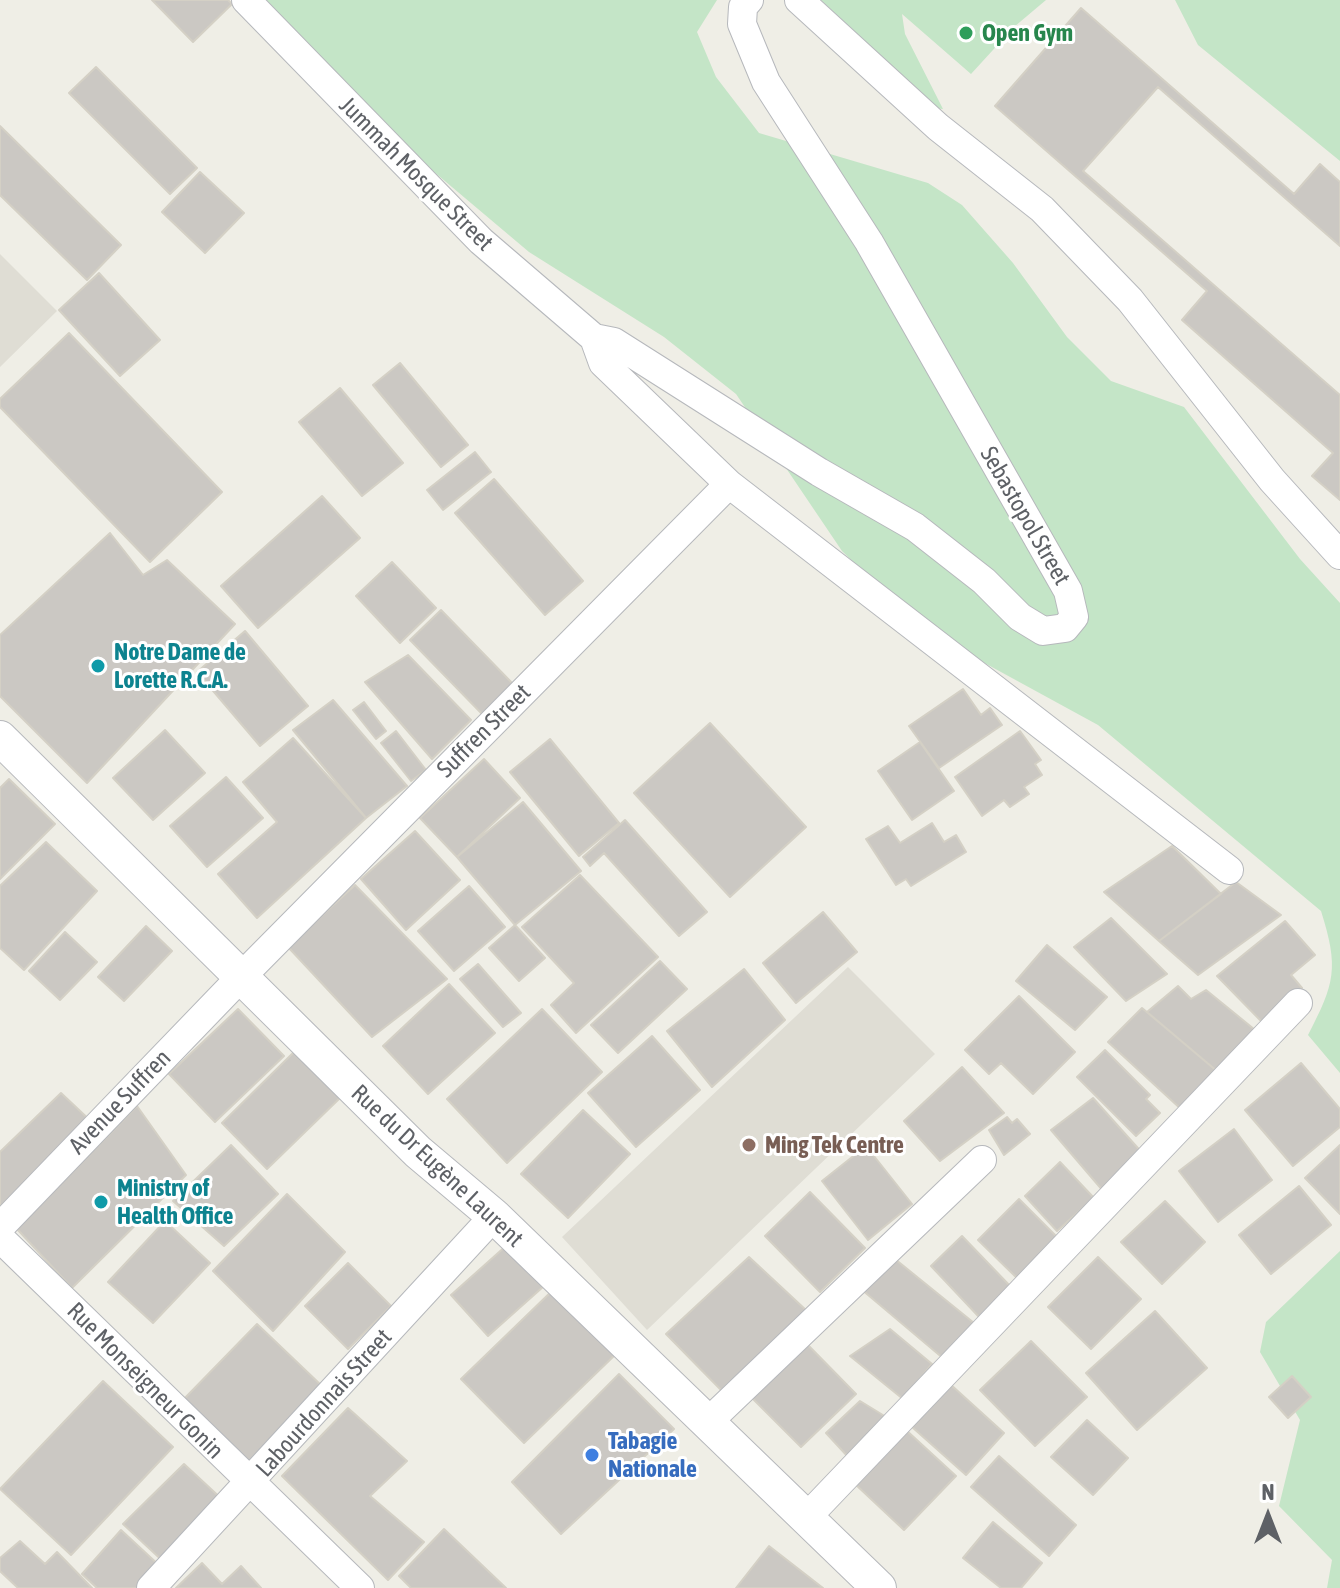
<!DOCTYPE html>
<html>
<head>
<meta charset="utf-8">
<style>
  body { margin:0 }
  #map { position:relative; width:1340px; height:1588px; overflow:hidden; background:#efeee6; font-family:"Asap Condensed",sans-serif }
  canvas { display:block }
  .north { position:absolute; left:1228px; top:1476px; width:80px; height:80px; -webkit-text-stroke:6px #fff; paint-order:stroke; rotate:0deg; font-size:22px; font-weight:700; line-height:32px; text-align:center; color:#5e6166 }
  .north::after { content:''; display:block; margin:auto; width:28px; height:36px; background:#5e6166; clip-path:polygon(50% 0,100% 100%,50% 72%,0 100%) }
</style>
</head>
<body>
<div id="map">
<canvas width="1340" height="1588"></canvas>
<div class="north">N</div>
</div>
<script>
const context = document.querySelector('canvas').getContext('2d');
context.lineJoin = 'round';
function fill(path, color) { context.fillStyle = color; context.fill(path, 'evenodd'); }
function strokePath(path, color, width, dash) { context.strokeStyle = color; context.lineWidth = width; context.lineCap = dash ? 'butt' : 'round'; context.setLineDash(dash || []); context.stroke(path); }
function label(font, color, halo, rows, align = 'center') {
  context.font = font + ' "Asap Condensed",sans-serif'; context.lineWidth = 6; context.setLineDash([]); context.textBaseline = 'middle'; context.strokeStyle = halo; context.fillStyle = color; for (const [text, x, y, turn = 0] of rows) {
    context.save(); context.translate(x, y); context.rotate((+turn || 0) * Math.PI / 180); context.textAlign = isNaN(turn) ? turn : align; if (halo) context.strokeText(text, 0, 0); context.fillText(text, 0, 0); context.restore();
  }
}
fill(new Path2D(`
  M0,254L57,311L0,367Z
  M848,967L935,1054L647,1330L562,1237Z`), '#dfddd4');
fill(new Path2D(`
  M261,0H717L697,32L716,77L759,133L928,183L962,205L1013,263L1067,337L1111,381L1184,407L1300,559L1340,603V1073L1308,1035C1335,983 1339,968 1321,911L1098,725L968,654L904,612L842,551L736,394L664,337L529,252L382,128Z
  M821,0H1046L1014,27L971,74L902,14L905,34L943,109L934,108Z
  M1175,0H1340V161L1198,45Z
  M1340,1251V1588H1327L1332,1560L1279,1506L1300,1420L1260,1352L1266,1322Z`), '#c4e5c7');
const building = new Path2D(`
  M152,0H228L232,4L193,42Z
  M1081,8L1294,194L1320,164L1340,182V246L1158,87L1083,171L1340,395V500L1312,476L1333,453L1182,320L1207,291L995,106Z
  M96,67L197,168L170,194L69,93Z
  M0,126L121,245L87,280L0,195Z
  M200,172L244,213L205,253L162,212Z
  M99,273L160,340L120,376L59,310Z
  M69,333L222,492L150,562L0,407V399Z
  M400,363L468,445L441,467L373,385Z
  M340,388L403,463L362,496L299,422Z
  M475,452L491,472L443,510L427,490Z
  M494,479L583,581L545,615L455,513Z
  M322,496L360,538L258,628L221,586Z
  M110,533L143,575L167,560L235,624L87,783L0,696V635Z
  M392,562L436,608L400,643L356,596Z
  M441,610L515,686L484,716L410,640Z
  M245,631L308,706L260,746L197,672Z
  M408,655L471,720L432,759L365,682Z
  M963,689L981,715L990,708L1002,725L939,768L909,726Z
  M333,700L407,786L366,818L293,730Z
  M364,702L386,731L376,739L353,710Z
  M710,723L806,827L730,897L634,793Z
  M165,730L205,773L153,820L113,778Z
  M396,731L426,770L411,781L381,743Z
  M1020,731L1041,760L1035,764L1042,775L1024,787L1029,794L1010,807L1004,800L982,816L955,777Z
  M293,738L366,818L257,918L218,874L277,822L243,782Z
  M550,739L619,823L579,856L510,772Z
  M920,742L954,791L912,820L878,771Z
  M484,759L520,798L457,857L420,818Z
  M226,777L263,818L207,867L170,826Z
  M9,779L55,824L0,879V788Z
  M523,802L581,871L515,925L457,857Z
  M625,820L707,912L679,936L604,853L590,866L583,857Z
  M932,823L944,842L956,835L966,852L911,886L906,879L896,885L866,839L888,826L900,843Z
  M415,831L460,880L406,930L361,879Z
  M46,842L97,891L24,970L0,948V886Z
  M1172,846L1221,894L1159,941L1104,892Z
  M580,875L658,957L576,1033L551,1005L574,983L522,927Z
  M1236,882L1281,915L1198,975L1159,941Z
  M355,885L447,979L372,1037L288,947Z
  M469,886L505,927L454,971L418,931Z
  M823,912L857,952L796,1003L763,963Z
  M1111,918L1167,974L1126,1001L1074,947Z
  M1285,921L1315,955L1291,975L1302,988L1262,1022L1217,976Z
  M515,925L545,958L519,981L489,948Z
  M146,926L172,951L124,1001L98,977Z
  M65,932L97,962L60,1000L29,971Z
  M1047,945L1107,997L1075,1030L1016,981Z
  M660,961L687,989L618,1053L591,1025Z
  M478,964L521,1013L503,1027L460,979Z
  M744,969L785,1020L712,1087L667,1031Z
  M449,984L495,1033L428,1094L383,1046Z
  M1178,986L1191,999L1206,990L1260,1034L1218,1072L1147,1012Z
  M1019,996L1075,1052L1033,1094L1001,1063L989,1074L965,1050Z
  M1142,1008L1218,1072L1182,1110L1108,1042Z
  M238,1009L284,1056L215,1122L169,1074Z
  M542,1009L602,1072L507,1163L447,1099Z
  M652,1036L700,1090L636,1147L588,1093Z
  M1105,1050L1150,1095L1146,1099L1160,1113L1136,1136L1077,1077Z
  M294,1052L340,1098L267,1169L222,1123Z
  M1301,1063L1340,1109V1127L1293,1166L1245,1110Z
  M962,1067L1004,1113L940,1161L904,1121Z
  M61,1093L95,1125L0,1218V1152Z
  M1093,1098L1145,1156L1104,1192L1051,1130Z
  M137,1106L186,1175L72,1288L17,1229Z
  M583,1110L630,1154L568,1218L521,1174Z
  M1007,1117L1012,1123L1017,1119L1030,1134L1004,1155L989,1130Z
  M1234,1129L1272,1180L1218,1222L1179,1171Z
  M231,1145L278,1194L224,1246L173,1201Z
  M1340,1145V1214L1305,1178Z
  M866,1146L912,1204L868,1240L822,1181Z
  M1060,1162L1094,1198L1057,1231L1025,1196Z
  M1299,1186L1331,1225L1271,1274L1239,1235Z
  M810,1192L865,1248L820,1292L765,1236Z
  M287,1194L345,1252L273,1331L213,1271Z
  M1019,1199L1060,1240L1019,1280L978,1240Z
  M1165,1201L1205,1242L1162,1284L1121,1242Z
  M165,1221L210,1263L153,1323L108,1282Z
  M962,1236L1012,1288L980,1318L931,1266Z
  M507,1245L544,1286L488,1336L451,1295Z
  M890,1255L974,1323L944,1359L861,1289Z
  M749,1257L807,1311L721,1390L666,1334Z
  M1098,1257L1141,1299L1091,1349L1048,1307Z
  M348,1263L391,1306L348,1349L305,1306Z
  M554,1289L617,1353L524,1443L461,1379Z
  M1155,1311L1207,1368L1137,1430L1086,1373Z
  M257,1324L322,1386L247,1463L182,1401Z
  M890,1329L932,1364L903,1399L850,1356Z
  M804,1341L856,1394L801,1447L749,1395Z
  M1031,1341L1087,1397L1035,1446L980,1390Z
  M619,1374L674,1429L561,1534L512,1482Z
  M1292,1376L1311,1397L1288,1418L1269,1397Z
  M103,1381L173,1447L71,1555L0,1489Z
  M950,1384L1004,1433L966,1475L912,1427Z
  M860,1401L891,1420L850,1459L826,1433Z
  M348,1408L407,1461L370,1496L424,1542L388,1580L282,1476Z
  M1087,1420L1128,1458L1093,1495L1051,1457Z
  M906,1430L956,1476L904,1530L855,1484Z
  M999,1456L1076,1525L1049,1556L971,1487Z
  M184,1464L225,1502L167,1565L123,1524Z
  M993,1522L1042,1563L1021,1588H1001L963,1558Z
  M444,1529L506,1588H411L399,1576Z
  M121,1530L162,1568L143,1588H97L82,1574Z
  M20,1541L45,1564L57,1552L92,1588H18L0,1571V1558Z
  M769,1546L823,1588H736Z
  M202,1563L222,1584L241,1566L261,1588H176Z`);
fill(building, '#cbc8c3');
strokePath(building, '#d4d0c5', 2);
const minor = new Path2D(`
  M246,0L481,241L594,338L614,342L819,472L915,527L984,581L1020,617L1043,631L1065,628L1074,617L1068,591L869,242L766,82L742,24L743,7L749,0
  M799,0L938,127L1042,209L1130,300L1272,480L1340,555
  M594,338L603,363L729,484L1229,870
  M0,1227L240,978L729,484
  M0,1238L360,1588
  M708,1422L982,1160
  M806,1518L1298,1003
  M151,1588L494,1216`);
const tertiary = new Path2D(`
  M0,738L418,1152L494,1216L879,1588`);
strokePath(minor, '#b6b8bc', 30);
strokePath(tertiary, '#b6b8bc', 36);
strokePath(minor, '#fff', 28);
strokePath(tertiary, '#fff', 34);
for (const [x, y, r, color] of [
  [966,33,8,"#2e9e5b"],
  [98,666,8,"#0f9aa8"],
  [749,1145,8,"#8d6e63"],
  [101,1202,8,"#0f9aa8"],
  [592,1455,8,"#3f7fe0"]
]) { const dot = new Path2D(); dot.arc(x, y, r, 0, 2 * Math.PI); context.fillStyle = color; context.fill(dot); strokePath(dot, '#fff', 3); }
label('bold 24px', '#27864d', '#fff', [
  ["Open Gym",982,33]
], 'left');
label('24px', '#5e6166', '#fff', [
  ["Jummah Mosque Street",416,174,45],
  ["Sebastopol Street",1025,516,60],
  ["Suffren Street",484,731,-45],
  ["Avenue Suffren",120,1102,-46],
  ["Rue du Dr Eugène Laurent",437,1166,43],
  ["Rue Monseigneur Gonin",145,1381,45],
  ["Labourdonnais Street",324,1403,-48]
]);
label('bold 24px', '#0d838f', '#fff', [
  ["Notre Dame de",114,652],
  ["Lorette R.C.A.",114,680],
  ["Ministry of",117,1188],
  ["Health Office",117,1216]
], 'left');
label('bold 24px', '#785e54', '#fff', [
  ["Ming Tek Centre",765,1145]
], 'left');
label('bold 24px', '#366cbe', '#fff', [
  ["Tabagie",608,1441],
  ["Nationale",608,1469]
], 'left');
</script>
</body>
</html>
